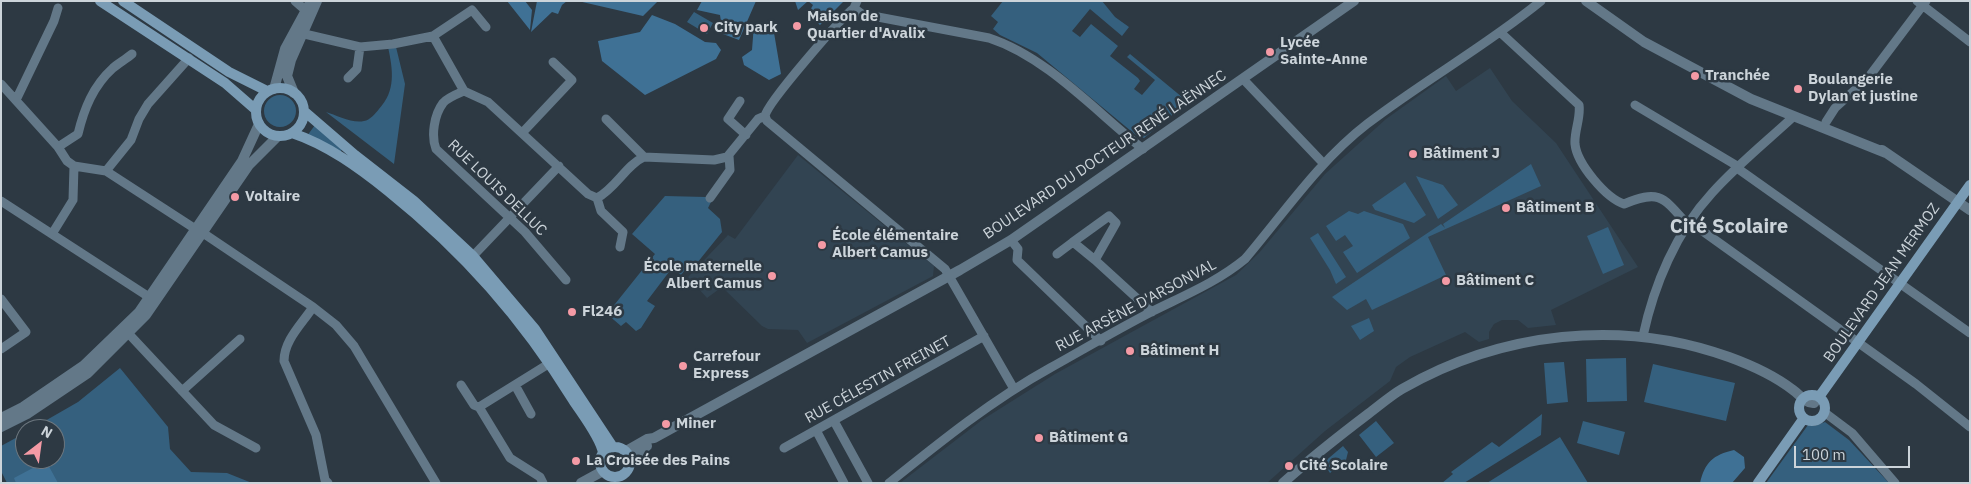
<!DOCTYPE html>
<html>
<head>
<meta charset="utf-8">
<style>
  body { margin:0 }
  #map { position:relative; width:1971px; height:484px; overflow:hidden; background:#2d3943; font-family:"IBM Plex Sans",sans-serif }
  canvas { display:block }
  .frame { position:absolute; inset:0; border:2px solid #ccd4da; pointer-events:none }
  .north { position:absolute; left:15px; top:419px; width:50px; height:50px; box-sizing:border-box; background:#2d3943; border:1px solid #6d777f; border-radius:50%; rotate:30deg; font-size:14px; font-weight:700; line-height:20px; text-align:center; color:#ccd4da }
  .north::after { content:''; display:block; margin:auto; width:18px; height:22px; background:#f49aa5; clip-path:polygon(50% 0,100% 100%,50% 72%,0 100%) }
  .scale { position:absolute; left:1794px; top:446px; width:116px; height:22px; box-sizing:border-box; border:2px solid #ccd4da; border-top:0; padding-left:6px; font-size:15px; line-height:18px; white-space:nowrap; color:#ccd4da; -webkit-text-stroke:4px #2d3943; paint-order:stroke }
</style>
</head>
<body>
<div id="map">
<canvas width="1971" height="484"></canvas>
<div class="frame"></div>
<div class="north">N</div>
<div class="scale">100 m</div>
</div>
<script>
const context = document.querySelector('canvas').getContext('2d');
context.lineJoin = 'round';
function fill(path, color) { context.fillStyle = color; context.fill(path, 'evenodd'); }
function strokePath(path, color, width, dash) { context.strokeStyle = color; context.lineWidth = width; context.lineCap = dash ? 'butt' : 'round'; context.setLineDash(dash || []); context.stroke(path); }
function label(font, color, halo, rows, align = 'center') {
  context.font = font + ' "IBM Plex Sans",sans-serif'; context.lineWidth = 5; context.setLineDash([]); context.textBaseline = 'middle'; context.strokeStyle = halo; context.fillStyle = color; for (const [text, x, y, turn = 0] of rows) {
    context.save(); context.translate(x, y); context.rotate((+turn || 0) * Math.PI / 180); context.textAlign = isNaN(turn) ? turn : align; if (halo) context.strokeText(text, 0, 0); context.fillText(text, 0, 0); context.restore();
  }
}
fill(new Path2D(`
  M1490,68L1512,101L1556,143L1638,267L1551,310L1556,325L1528,328L1518,320H1502L1494,324L1489,332V339L1479,342L1465,332L1410,357L1396,367L1390,381L1325,431L1267,483H900L982,420L1055,374L1236,275L1259,253L1325,174L1386,119L1446,76L1456,91Z
  M798,155L934,266L933,276L807,343L798,330L768,329L762,326L722,287L707,298L688,277L728,235L735,239Z`), '#324452');
fill(new Path2D(`
  M1003,1H1102L1115,17L1129,27L1122,36L1090,9L1072,31L1080,37L1091,24L1118,46L1110,56L1138,78L1140,81L1134,89L1142,95L1155,80L1127,57L1130,54L1188,102L1144,138L1137,136L1037,53L1000,35L993,29L998,22L991,16Z
  M694,12L713,23L707,34L687,22Z
  M388,47H396L405,84L394,164L326,112C336,115 353,124 364,121C370,120 375,114 379,109C396,91 393,70 388,47Z
  M264 111a16 16 0 1 1 32 0a16 16 0 1 1-32 0Z
  M315,125L342,149L340,153L307,136Z
  M1531,164L1541,186L1428,237L1446,275L1372,310L1366,299L1347,310L1332,297L1441,224L1445,228L1443,224Z
  M1416,176L1443,185L1458,205L1438,219Z
  M1405,182L1426,215L1414,223L1375,210L1372,205Z
  M665,196L706,197L711,202L708,208L720,219L722,232L693,268L689,265L681,275L672,268L647,301L655,306L641,328L636,331L626,322L621,326L607,314L655,254L632,234Z
  M1349,211L1358,214L1364,211L1403,224L1410,238L1357,273L1343,252L1353,246L1345,235L1336,241L1326,226Z
  M1608,227L1624,265L1603,274L1587,236Z
  M1318,233L1346,277L1336,284L1330,270L1310,238Z
  M1369,318L1374,331L1360,340L1351,326Z
  M1626,358L1627,401L1587,402L1586,359Z
  M1564,362L1568,402L1547,404L1544,363Z
  M1653,364L1735,383L1726,421L1644,402Z
  M120,368L168,427L170,449L191,472L227,473L252,483H7L1,471V446L25,433V459H55V429H31L78,402Z
  M1542,414L1541,435L1464,483H1442L1453,474L1451,472L1492,442L1499,447Z
  M1376,421L1394,443L1376,457L1359,435Z
  M1583,421L1625,432L1619,455L1577,443Z
  M1825,422L1849,440L1889,483H1766L1808,425L1815,426Z
  M1560,437L1588,483H1487Z
  M1343,446L1348,452L1346,460L1330,473L1323,463Z`), '#35607e');
fill(new Path2D(`
  M507,1H525L532,10L530,30Z
  M537,1H567L562,5L558,14L552,12L531,32Z
  M578,1H658L643,16Z
  M702,1H756L739,40L723,34L720,15L697,10Z
  M795,1H844L820,25L808,14L813,5L808,1L798,10Z
  M652,15L675,24L705,42L716,43L721,50L716,59L645,95L602,61L598,41L640,32Z
  M772,21L781,74L769,80L744,65L742,57L752,50L754,24Z
  M1734,450L1744,457L1745,468L1732,483H1700C1705,462 1713,455 1734,450Z
  M46,461L58,483H16L14,478Z`), '#3f7195');
strokePath(new Path2D(`
  M295,1L310,14
  M1917,1L1970,42
  M854,8L862,14L989,38C1047,57 1095,111 1143,149
  M296,32L360,47L393,44L433,36L464,91L488,102L588,194L597,198C616,188 626,165 644,157L714,160L727,157L758,119L765,116
  M1501,33L1579,105C1581,118 1574,131 1575,144C1577,164 1606,198 1624,204C1660,189 1663,197 1688,225
  M433,36L472,10L486,27
  M348,78L357,69L360,47
  M1243,79L1324,164
  M1,84L58,147L67,161L74,166L106,171L197,230
  M464,91C457,94 447,98 443,103C434,115 431,136 436,149L525,232L566,280
  M16,100L54,21L58,8
  M740,101L728,119L746,135
  M1635,105L1739,167
  M765,116L767,121L945,269L1014,389
  M765,116C767,103 841,18 854,8L857,1
  M606,119L644,157
  M1826,122L1835,108L1868,78L1926,1
  M523,132L572,80L553,62
  M58,147L78,134C84,109 93,86 113,68C119,63 126,59 132,54
  M1737,168L1970,333
  M106,171L131,140L139,119L148,104L189,58
  M597,198L601,211L623,232L620,247
  M710,198L730,170L729,156
  M1,201L149,297
  M1690,222L1916,384L1970,427
  M203,233L313,307L336,325L354,346L436,483
  M52,234L73,200L74,166
  M1011,240L1018,249L1017,260L1101,341
  M1057,254L1073,242
  M473,256L559,166
  M1095,260L1073,242L1109,216L1116,223L1095,260L1152,312
  M1,299L26,332L1,349
  M313,307C302,324 284,340 284,361L316,435L325,480L328,483
  M128,333L214,425L256,448
  M1643,336C1654,285 1676,232 1712,193C1737,165 1766,142 1793,117
  M461,385L474,405L479,407L510,458L540,477L543,483
  M515,385L531,414
  M182,391L240,339
  M479,407L550,363
  M1824,412L1852,433L1895,483
  M834,421L868,483
  M816,430L844,483
  M784,448L984,336
  M889,483C940,442 992,400 1050,368C1084,349 1118,329 1153,311C1185,295 1217,282 1245,259C1284,213 1319,161 1367,124C1423,81 1486,46 1541,1`), '#637888', 9);
strokePath(new Path2D(`
  M1586,1L1644,42L1751,99L1886,153
  M274,89L285,49L311,1
  M294,93L287,76L291,60L317,1
  M1882,150L1970,210
  M1,418L23,407L83,366L139,312L242,161L259,124
  M1,427L27,414L88,373L146,315L249,165L278,136
  M626,451L647,439L654,438L960,270L1011,240L1354,1
  M630,460L647,446
  M581,483L603,471
  M1283,483C1311,458 1339,436 1368,414C1379,406 1390,396 1402,389C1501,332 1621,318 1729,357C1751,365 1775,376 1793,390C1799,394 1806,404 1814,403L1819,397`), '#637888', 10);
strokePath(new Path2D(`
  M100,1L225,83L256,110
  M123,1L229,72L267,91
  M256 112a24 24 0 1 1 48 0a24 24 0 1 1-48 0Z
  M304,111L355,155L414,201L473,256L535,329L613,447
  M292,133C328,145 359,168 388,191C464,252 522,318 573,400C582,414 601,438 603,453
  M1799 408a13 13 0 1 1 26 0a13 13 0 1 1-26 0Z
  M1819,397L1970,185
  M600 462a15 15 0 1 1 30 0a15 15 0 1 1-30 0Z
  M1758,483L1804,418`), '#7a9cb5', 10);
for (const [x, y, r, color] of [
  [797,26,5,"#f49aa5"],
  [704,28,5,"#f49aa5"],
  [1270,52,5,"#f49aa5"],
  [1695,76,5,"#f49aa5"],
  [1798,89,5,"#f49aa5"],
  [1413,154,5,"#f49aa5"],
  [235,197,5,"#f49aa5"],
  [1506,208,5,"#f49aa5"],
  [822,245,5,"#f49aa5"],
  [772,276,5,"#f49aa5"],
  [1446,281,5,"#f49aa5"],
  [572,312,5,"#f49aa5"],
  [1130,351,5,"#f49aa5"],
  [683,366,5,"#f49aa5"],
  [666,424,5,"#f49aa5"],
  [1039,438,5,"#f49aa5"],
  [576,461,5,"#f49aa5"],
  [1289,466,5,"#f49aa5"]
]) { const dot = new Path2D(); dot.arc(x, y, r, 0, 2 * Math.PI); context.fillStyle = color; context.fill(dot); strokePath(dot, '#2d3943', 2); }
label('bold 15px', '#ccd4da', '#2d3943', [
  ["Maison de",807,17],
  ["Quartier d'Avalix",807,34],
  ["City park",714,28],
  ["Lycée",1280,43],
  ["Sainte-Anne",1280,60],
  ["Tranchée",1705,76],
  ["Boulangerie",1808,80],
  ["Dylan et justine",1808,97],
  ["Bâtiment J",1423,154],
  ["Voltaire",245,197],
  ["Bâtiment B",1516,208],
  ["École élémentaire",832,236],
  ["Albert Camus",832,253],
  ["École maternelle",762,267,"right"],
  ["Albert Camus",762,284,"right"],
  ["Bâtiment C",1456,281],
  ["Fl246",582,312],
  ["Bâtiment H",1140,351],
  ["Carrefour",693,357],
  ["Express",693,374],
  ["Miner",676,424],
  ["Bâtiment G",1049,438],
  ["La Croisée des Pains",586,461],
  ["Cité Scolaire",1299,466]
], 'left');
label('15px', '#ccd4da', '#2d3943', [
  ["BOULEVARD DU DOCTEUR RENÉ LAËNNEC",1105,155,-34],
  ["RUE LOUIS DELLUC",497,188,44],
  ["BOULEVARD JEAN MERMOZ",1882,283,-55],
  ["RUE ARSÈNE D'ARSONVAL",1136,306,-28],
  ["RUE CÉLESTIN FREINET",878,380,-29]
]);
label('bold 20px', '#ccd4da', '#2d3943', [
  ["Cité Scolaire",1729,227]
]);
</script>
</body>
</html>
